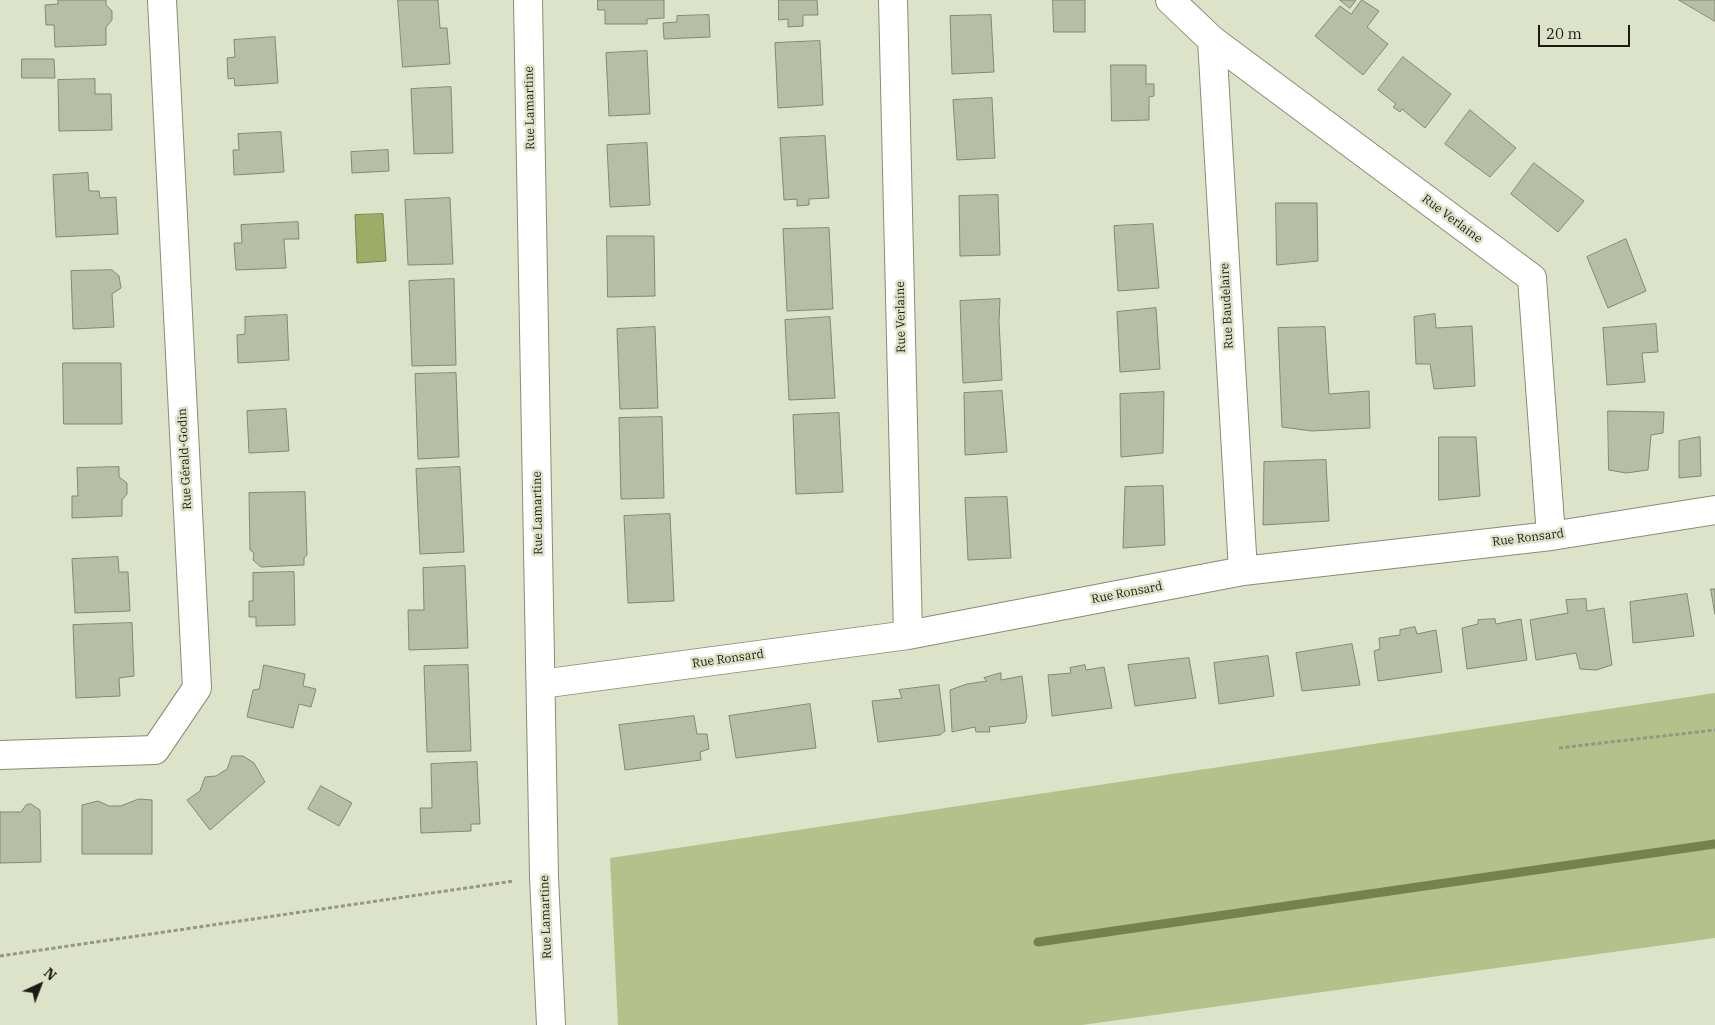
<!DOCTYPE html>
<html>
<head>
<meta charset="utf-8">
<style>
  body { margin:0 }
  #map { position:relative; width:1715px; height:1025px; overflow:hidden; background:#dde3c9; font-family:"IBM Plex Serif",serif }
  canvas { display:block }
  .north { position:absolute; left:15px; top:960px; width:50px; height:50px; -webkit-text-stroke:4px #dde3c9; paint-order:stroke; rotate:43deg; font-size:14px; font-weight:700; line-height:20px; text-align:center; color:#1a1c12 }
  .north::after { content:''; display:block; margin:auto; width:18px; height:22px; background:#1a1c12; clip-path:polygon(50% 0,100% 100%,50% 72%,0 100%) }
  .scale { position:absolute; left:1538px; top:25px; width:92px; height:22px; box-sizing:border-box; border:2px solid #1a1c12; border-top:0; padding-left:6px; font-size:15px; line-height:18px; white-space:nowrap; color:#1a1c12; -webkit-text-stroke:4px #dde3c9; paint-order:stroke }
</style>
</head>
<body>
<div id="map">
<canvas width="1715" height="1025"></canvas>
<div class="north">N</div>
<div class="scale">20 m</div>
</div>
<script>
const context = document.querySelector('canvas').getContext('2d');
context.lineJoin = 'round';
function fill(path, color) { context.fillStyle = color; context.fill(path, 'evenodd'); }
function strokePath(path, color, width, dash) { context.strokeStyle = color; context.lineWidth = width; context.lineCap = dash ? 'butt' : 'round'; context.setLineDash(dash || []); context.stroke(path); }
function label(font, color, halo, rows, align = 'center') {
  context.font = font + ' "IBM Plex Serif",serif'; context.lineWidth = 5; context.setLineDash([]); context.textBaseline = 'middle'; context.strokeStyle = halo; context.fillStyle = color; for (const [text, x, y, turn = 0] of rows) {
    context.save(); context.translate(x, y); context.rotate((+turn || 0) * Math.PI / 180); context.textAlign = isNaN(turn) ? turn : align; if (halo) context.strokeText(text, 0, 0); context.fillText(text, 0, 0); context.restore();
  }
}
fill(new Path2D(`
  M1715,693V938L1082,1025H618L610,858Z`), '#b5c18b');
const water = new Path2D(`
  M383,214L386,261L357,263L355,215Z`);
fill(water, '#9eac68');
strokePath(water, '#76814e', 1);
strokePath(new Path2D(`
  M1038,942L1715,844`), '#76814e', 9);
const building = new Path2D(`
  M58,0H106V5L112,11V20L106,27V45L55,47L54,25H46L45,5L58,4Z
  M398,0H438L440,28H447L450,64L403,67Z
  M598,0H664V18L647,19V24H605V10H598Z
  M779,0H817L818,15H803V26L788,27V19L779,20Z
  M1053,0H1085V32H1054Z
  M1340,0H1356L1350,8Z
  M1362,0L1379,11L1367,27L1388,44L1363,75L1315,36L1340,6L1351,14Z
  M1679,0H1715V21Z
  M709,15L710,37L664,39L663,23L677,22V16Z
  M991,15L994,72L952,74L950,16Z
  M275,37L278,83L235,86L234,78L228,79L227,58L235,57L234,40Z
  M820,41L823,105L778,108L775,43Z
  M647,51L650,114L609,116L606,53Z
  M1403,57L1451,94L1425,128L1402,109L1400,112L1393,107L1396,104L1378,90Z
  M22,59H54L55,78H22Z
  M1111,65H1146V84H1154V96L1149,97V120L1112,121Z
  M95,79V94H111L112,130L59,131L58,80Z
  M451,87L453,153L414,154L411,89Z
  M992,98L995,158L957,160L953,100Z
  M1470,110L1516,148L1490,177L1445,144Z
  M281,132L284,172L234,175L233,150H239L238,134Z
  M825,136L829,198L809,199V205L797,206V199L784,200L780,138Z
  M647,143L650,205L610,207L607,145Z
  M388,150L389,171L352,173L351,152Z
  M1534,163L1584,201L1558,232L1511,194Z
  M88,173L89,191H99L100,198L116,197L118,234L56,237L53,175Z
  M998,195L1000,255L960,256L959,196Z
  M450,198L453,264L408,265L405,200Z
  M1276,203H1317L1318,261L1277,265Z
  M298,222L299,239H284L286,268L236,270L234,243H242L241,225Z
  M1153,224L1159,288L1118,291L1114,226Z
  M829,228L833,309L787,311L783,229Z
  M607,236H654L655,296L608,297Z
  M1626,239L1646,291L1608,308L1587,257Z
  M112,270L119,276L121,288L112,294L114,327L73,329L71,271Z
  M454,279L456,365L412,366L409,281Z
  M1000,299L999,322L1002,380L963,383L960,301Z
  M1156,308L1160,369L1120,372L1117,312Z
  M1435,314L1436,328L1472,326L1475,386L1434,389L1430,364H1416L1414,317Z
  M287,315L289,360L238,363L237,335L245,334V317Z
  M830,317L835,398L789,400L785,320Z
  M1656,324L1658,352L1642,353L1645,382L1607,385L1603,328Z
  M655,327L658,408L620,409L617,329Z
  M1325,327L1329,394L1369,391L1370,428L1312,431L1282,427L1278,328Z
  M63,363H121L122,424H64Z
  M456,373L459,457L418,459L415,374Z
  M1002,391L1007,452L965,455L964,393Z
  M1164,392L1163,453L1121,457L1120,394Z
  M286,409L289,451L249,453L247,411Z
  M1608,411L1664,412L1663,433L1651,435L1648,470L1626,473L1609,470Z
  M839,413L843,492L796,494L793,415Z
  M662,417L664,498L621,499L619,418Z
  M1439,437H1476L1480,496L1439,500Z
  M1700,437L1701,476L1679,478V441Z
  M1326,460L1329,521L1263,525L1264,462Z
  M119,467V477L127,483V494L122,500V516L72,518V496H78L77,468Z
  M460,467L464,552L420,554L416,469Z
  M1163,486L1165,545L1123,548L1125,487Z
  M305,492L307,555L304,558V565L261,567L253,560L254,553L250,550L249,493Z
  M1007,497L1011,558L968,560L965,498Z
  M670,514L674,601L628,603L624,516Z
  M118,557L119,572H128L130,611L75,613L72,559Z
  M465,566L468,648L409,650L408,610H424L423,568Z
  M294,572L295,625L256,626V617H249V601H253V573Z
  M1711,589H1715V614Z
  M1687,594L1694,636L1633,643L1630,602Z
  M1586,599L1587,611L1604,608L1612,665L1596,670L1580,669L1576,653L1536,660L1530,620L1568,613L1566,600Z
  M1495,619L1496,624L1521,619L1527,660L1467,669L1462,628L1478,624V620Z
  M132,623L134,676L119,678L120,696L76,698L73,625Z
  M1415,627L1417,634L1436,630L1442,672L1378,681L1374,651L1380,649L1379,638L1400,635V630Z
  M1352,644L1360,685L1302,691L1296,653Z
  M1268,656L1274,696L1219,704L1214,663Z
  M1189,658L1196,698L1135,706L1128,665Z
  M264,665L305,674L303,686L316,689L311,707L299,704L293,728L247,717L253,690L259,689Z
  M468,665L471,751L427,752L424,666Z
  M1085,665L1086,670L1104,667L1112,708L1052,716L1048,675L1071,673L1070,668Z
  M1001,673V680L1022,676L1027,717L1025,723L989,727L990,732H976L975,727L952,732L950,690L967,684L987,681L984,678Z
  M939,685L945,731L940,735L878,742L872,701L902,698L899,690Z
  M810,704L816,748L736,758L729,716Z
  M694,716L697,734H707L709,749L700,752L701,760L625,770L619,725Z
  M232,756H243L254,763L265,782L210,830L187,800L200,791L205,777L216,776L227,769Z
  M477,762L480,824H471V831L421,833L420,808H432L431,764Z
  M321,786L352,803L339,826L308,809Z
  M139,799L152,800V854H82V805L98,801L109,806H120Z
  M31,804L40,810L41,862L0,863V812H21L26,805Z`);
fill(building, '#b7bea4');
strokePath(building, '#838971', 1);
const street = new Path2D(`
  M528,0L544,877L551,1025
  M893,0L908,635
  M1170,0L1212,40L1532,278L1551,536
  M1212,40L1243,571
  M541,684L908,635L1243,571L1551,536L1715,510
  M0,755L155,750L197,688L162,0`);
strokePath(street, '#878d75', 30);
strokePath(new Path2D(`
  M1559,748L1715,730
  M0,956L514,881`), '#939783', 3, [4, 2.5]);
strokePath(street, '#fff', 28);
label('12px', '#1a1c12', '#dde3c9', [
  ["Rue Lamartine",530,108,-91],
  ["Rue Verlaine",1452,219,37],
  ["Rue Baudelaire",1227,306,-93],
  ["Rue Verlaine",901,317,-91],
  ["Rue Gérald-Godin",185,459,-93],
  ["Rue Lamartine",538,513,-91],
  ["Rue Ronsard",1528,538,-7],
  ["Rue Ronsard",1127,593,-11],
  ["Rue Ronsard",728,659,-8],
  ["Rue Lamartine",546,917,-92]
]);
</script>
</body>
</html>
